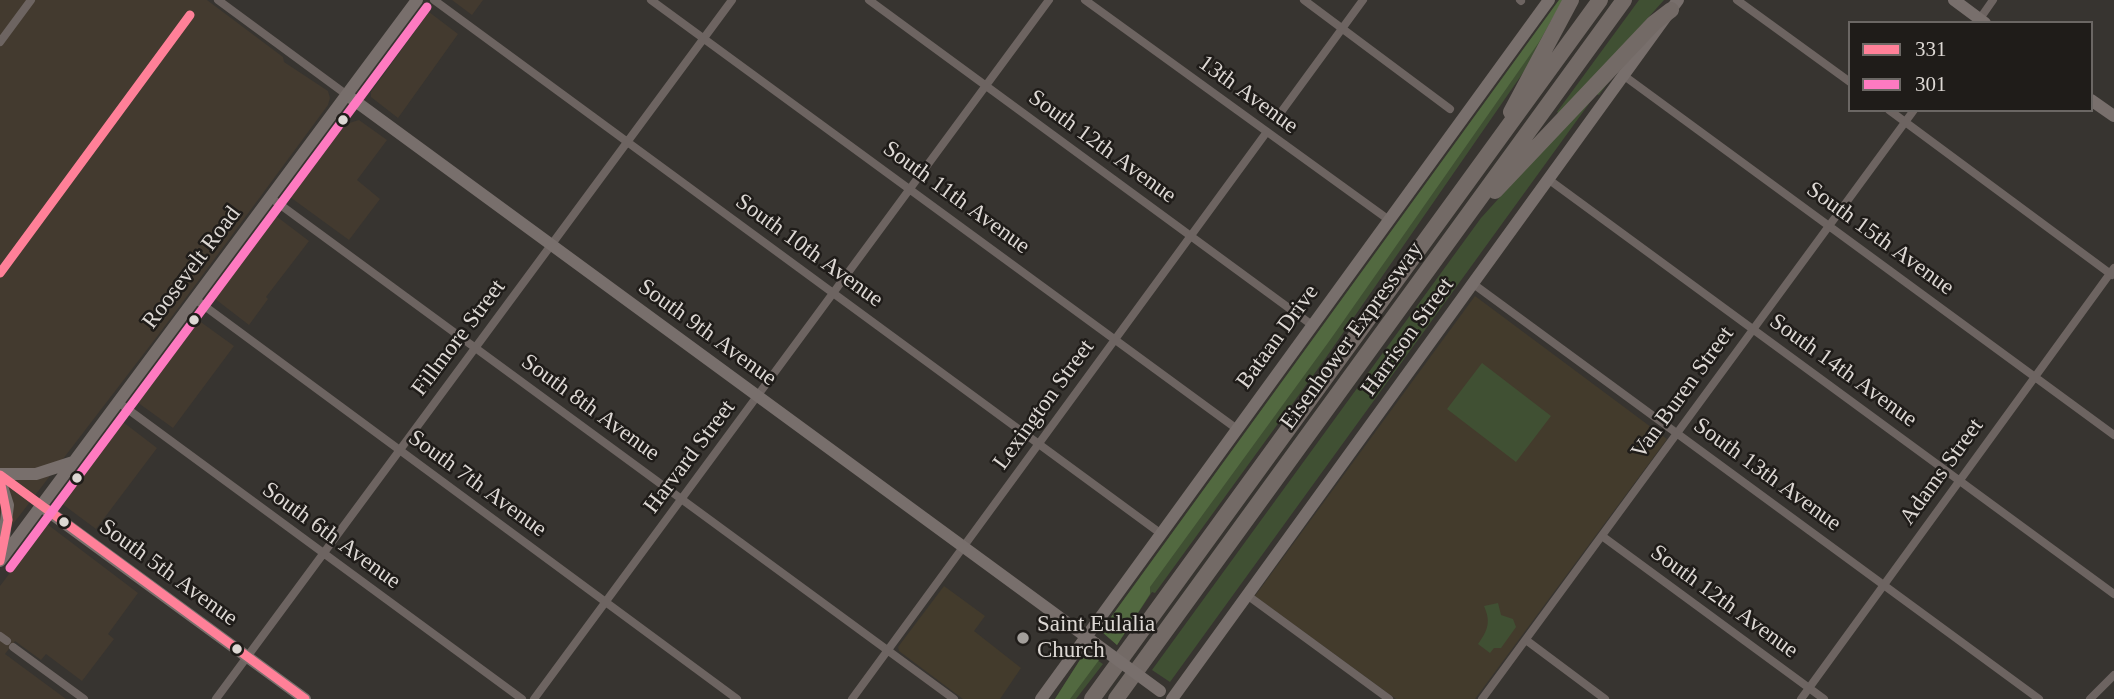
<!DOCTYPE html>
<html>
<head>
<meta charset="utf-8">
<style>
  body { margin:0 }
  #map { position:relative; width:2114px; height:699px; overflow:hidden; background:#373430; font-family:Georgia,serif }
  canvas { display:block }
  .legend { position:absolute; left:1848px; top:21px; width:245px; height:91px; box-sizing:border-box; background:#1f1c19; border:2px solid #6b6764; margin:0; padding:9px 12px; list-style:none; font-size:21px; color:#ddd8d4 }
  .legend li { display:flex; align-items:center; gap:14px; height:35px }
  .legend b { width:35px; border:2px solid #6b6764 }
</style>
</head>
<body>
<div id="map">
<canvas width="2114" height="699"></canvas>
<ul class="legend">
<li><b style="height:9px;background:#ff8098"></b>331</li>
<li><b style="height:9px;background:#fe7ac1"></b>301</li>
</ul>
</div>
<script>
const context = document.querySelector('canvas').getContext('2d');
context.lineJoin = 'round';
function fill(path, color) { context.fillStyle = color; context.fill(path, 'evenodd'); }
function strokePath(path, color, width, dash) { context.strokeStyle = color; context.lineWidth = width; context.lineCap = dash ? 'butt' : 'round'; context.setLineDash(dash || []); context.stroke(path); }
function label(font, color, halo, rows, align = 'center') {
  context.font = font + ' Georgia,serif'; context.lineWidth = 5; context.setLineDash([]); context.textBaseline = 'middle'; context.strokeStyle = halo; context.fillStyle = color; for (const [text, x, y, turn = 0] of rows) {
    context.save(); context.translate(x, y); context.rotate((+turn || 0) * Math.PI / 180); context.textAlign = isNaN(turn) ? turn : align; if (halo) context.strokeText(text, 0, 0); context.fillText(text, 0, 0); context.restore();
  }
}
fill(new Path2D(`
  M0,0H207L283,57L284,62L328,91L330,98L328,105L162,330L0,541Z
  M452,0H483L472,15Z
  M429,12L458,34L398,118L371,97V92Z
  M359,120L387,140L357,180L380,199L349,240L290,197L346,124Z
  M276,216L309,241L266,297L268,299L249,325L214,298Z
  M198,320L234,346L173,428L137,402Z
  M123,422L157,448L96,529L61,503Z
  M47,524L138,593L108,634L114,639L82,681L46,654L41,660L15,641L5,654L66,699H0V586Z`), '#433a2f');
fill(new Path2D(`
  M1475,296L1667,439L1475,699H1396L1255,596Z
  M944,586L985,616L974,631L1021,668L1000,699H963L899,651L898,647Z`), '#433b2c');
fill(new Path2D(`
  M1559,0L1536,54L1325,359L1155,593L1152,592L1117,645L1101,631Z
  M1639,0H1664L1561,115L1557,112Z
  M1626,58L1599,95L1596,94L1170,682L1152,670L1481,218Z
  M1482,363L1551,416L1516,462L1447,409Z
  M1498,603L1501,615L1513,619L1516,627L1501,648H1494L1490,653L1478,644C1488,630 1491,622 1484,606Z
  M1085,652L1103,664L1076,699H1055Z`), '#405033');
fill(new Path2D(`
  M1559,0H1563L1539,42L1330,340L1150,587V594L1117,645L1101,631Z
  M1085,652L1099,660L1070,699H1055Z`), '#526940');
strokePath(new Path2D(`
  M218,0L347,95
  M434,0L1160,533
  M651,0L1237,429
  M869,0L1312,325
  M1085,0L1389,220
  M1304,0L1450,109
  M1520,0L1521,1
  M1737,0L1850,82
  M1979,20L1993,0
  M0,42L31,0
  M1623,75L2114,435
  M1889,110L2112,275
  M1276,119L1363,0
  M1548,179L2114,594
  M271,198L954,699
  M1472,283L2039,699
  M195,299L737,699
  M118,402L522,699
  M0,475L41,506
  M1602,536L1824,699
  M1247,595L1389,699
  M0,636L7,641
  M1526,640L1605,699
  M13,647L84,699
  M216,699L732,0
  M534,699L1049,0
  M852,699L1266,133
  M1482,699L1914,110
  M1801,699L2114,268
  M2090,699L2114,675`), '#6d6461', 8);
strokePath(new Path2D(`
  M1954,0L1985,23
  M347,95L1096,644
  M2091,100L2114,116
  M0,474H36L73,462
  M0,480L8,505L2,554
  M41,506L305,699
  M0,561L417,0
  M1041,699L1549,0
  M1172,699L1678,0`), '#786f6c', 12);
strokePath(new Path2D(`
  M1511,112L1571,0
  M1495,191L1654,23L1671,10
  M1092,699L1600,0
  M1116,699L1624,0`), '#736a66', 16);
strokePath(new Path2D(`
  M1096,644L1160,691`), '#786f6c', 12);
strokePath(new Path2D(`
  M0,273L190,15
  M0,475L305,699
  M0,480L8,520L0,561`), '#ff8098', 9);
strokePath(new Path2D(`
  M10,568L427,7`), '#fe7ac1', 9);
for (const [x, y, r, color] of [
  [343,120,6,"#ddd8d4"],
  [194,320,6,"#ddd8d4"],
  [77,478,6,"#ddd8d4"],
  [64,522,6,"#ddd8d4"],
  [1023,638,7,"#a39f9b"],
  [237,649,6,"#ddd8d4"]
]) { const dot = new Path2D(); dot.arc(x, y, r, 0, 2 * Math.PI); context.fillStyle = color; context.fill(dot); strokePath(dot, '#1f1c19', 2.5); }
label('23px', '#ddd8d4', '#1f1c19', [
  ["13th Avenue",1248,95,36],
  ["South 12th Avenue",1102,147,36],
  ["South 11th Avenue",956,198,36],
  ["South 15th Avenue",1880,239,36],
  ["South 10th Avenue",809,251,36],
  ["Roosevelt Road",192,268,-53],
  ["South 9th Avenue",707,333,36],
  ["Eisenhower Expressway",1352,336,-54],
  ["Bataan Drive",1278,337,-54],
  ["Harrison Street",1408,337,-54],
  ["Fillmore Street",459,338,-53],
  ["South 14th Avenue",1843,371,36],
  ["Van Buren Street",1683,393,-54],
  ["Lexington Street",1044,405,-54],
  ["South 8th Avenue",590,408,36],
  ["Harvard Street",690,457,-53],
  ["Adams Street",1942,472,-54],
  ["South 13th Avenue",1767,475,36],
  ["South 7th Avenue",477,484,36],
  ["South 6th Avenue",331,536,36],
  ["South 5th Avenue",168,573,36],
  ["South 12th Avenue",1724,602,36]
]);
label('23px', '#ddd8d4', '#1f1c19', [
  ["Saint Eulalia",1037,625],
  ["Church",1037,651]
], 'left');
</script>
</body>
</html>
